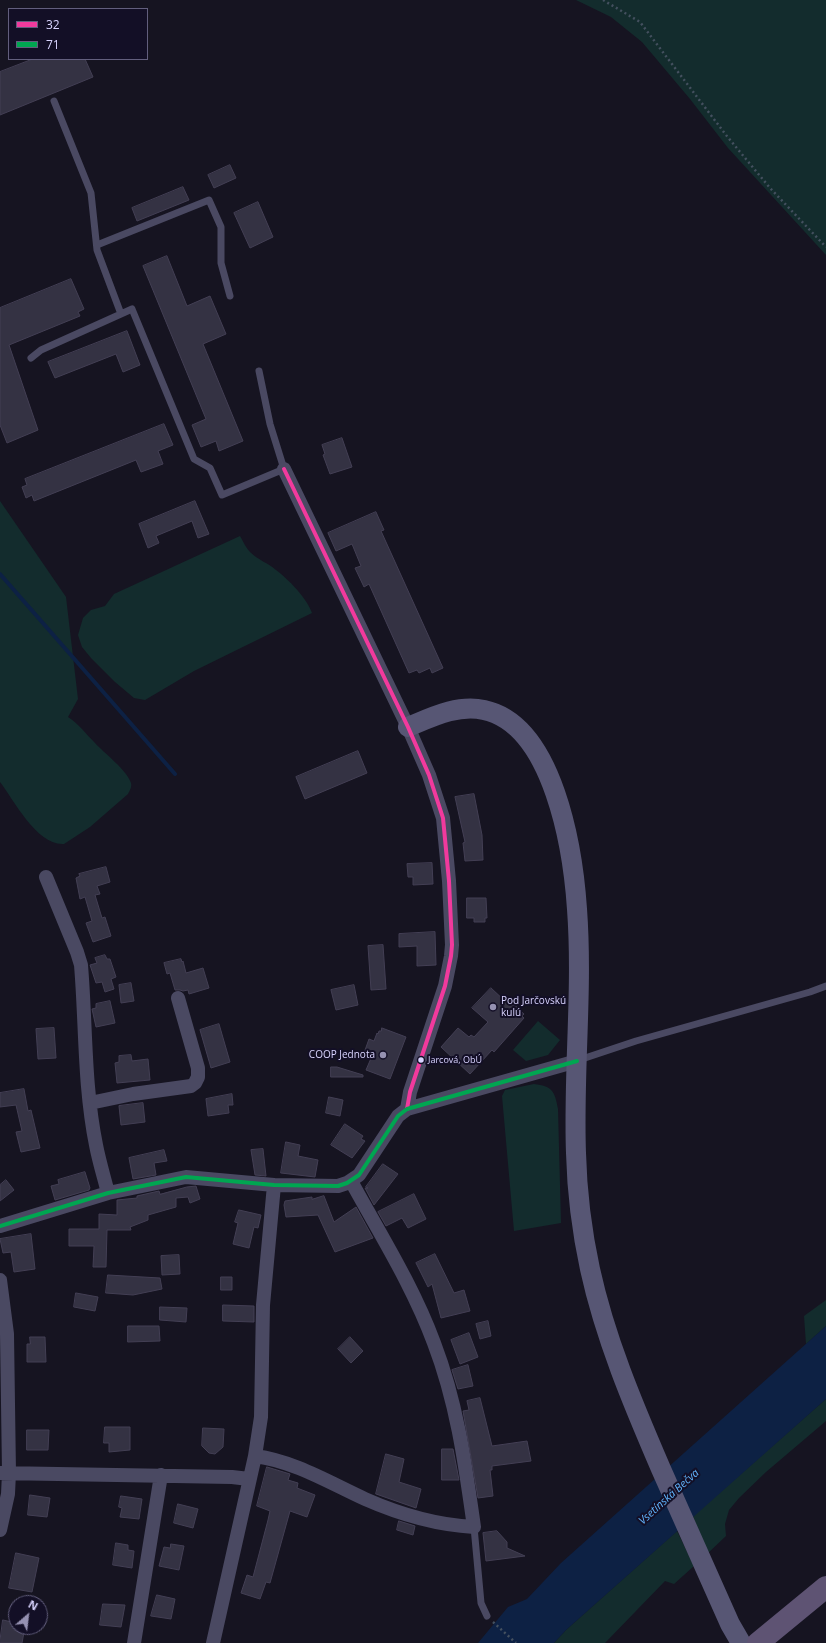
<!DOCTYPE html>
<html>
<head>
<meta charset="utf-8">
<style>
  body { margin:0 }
  #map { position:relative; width:826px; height:1643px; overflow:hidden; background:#161421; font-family:"Open Sans",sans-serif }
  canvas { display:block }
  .legend { position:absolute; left:8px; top:8px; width:140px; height:52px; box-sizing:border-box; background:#130f26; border:1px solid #625e7d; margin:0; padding:5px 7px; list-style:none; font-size:12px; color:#d9d4ff }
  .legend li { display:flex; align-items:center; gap:8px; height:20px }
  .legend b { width:20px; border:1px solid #625e7d }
  .north { position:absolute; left:8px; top:1595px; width:40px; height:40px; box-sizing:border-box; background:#130f26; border:1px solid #625e7d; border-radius:50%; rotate:28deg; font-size:11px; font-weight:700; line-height:16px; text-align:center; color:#d9d4ff }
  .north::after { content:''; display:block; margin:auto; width:14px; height:18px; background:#9591b1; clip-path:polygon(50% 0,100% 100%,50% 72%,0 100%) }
</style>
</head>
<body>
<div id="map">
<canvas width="826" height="1643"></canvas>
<ul class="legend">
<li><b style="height:5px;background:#f13a9d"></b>32</li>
<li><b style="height:5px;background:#00a651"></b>71</li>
</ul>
<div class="north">N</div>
</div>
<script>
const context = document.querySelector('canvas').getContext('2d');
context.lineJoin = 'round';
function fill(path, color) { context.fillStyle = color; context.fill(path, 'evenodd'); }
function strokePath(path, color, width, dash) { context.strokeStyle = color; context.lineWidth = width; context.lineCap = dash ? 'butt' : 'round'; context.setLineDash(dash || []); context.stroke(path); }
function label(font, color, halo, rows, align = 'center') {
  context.font = font + ' "Open Sans",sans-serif'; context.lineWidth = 4; context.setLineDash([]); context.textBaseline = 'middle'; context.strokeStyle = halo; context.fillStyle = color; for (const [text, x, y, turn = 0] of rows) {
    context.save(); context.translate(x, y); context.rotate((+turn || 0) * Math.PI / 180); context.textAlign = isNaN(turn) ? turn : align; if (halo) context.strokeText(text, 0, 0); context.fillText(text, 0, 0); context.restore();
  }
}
fill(new Path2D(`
  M576,0H826V255L728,148L690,99L642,42L611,17Z
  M0,501L66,597L78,699L68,717C79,724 86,734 95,743C104,753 127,770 131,783C132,787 130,790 128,794L90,827L64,844C37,846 14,800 0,782Z
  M240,536C243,541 246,548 250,552C258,560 268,563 276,570C288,579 307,598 312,613L194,671L145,700L134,698L115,682L91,658L82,647L78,635L83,618L91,610L105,606L114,594Z
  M538,1021L560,1040L548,1055L526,1061L513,1050Z
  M534,1084C552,1086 555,1091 558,1109L561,1223L514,1231L502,1096L505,1090Z
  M826,1300V1326L806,1344L804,1316Z
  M826,1399V1421L766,1472L739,1498L729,1510L725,1524L726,1536L707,1554L693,1516Z
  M677,1531L694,1566L674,1584L665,1581L605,1643H554L566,1630Z`), '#132c2d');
fill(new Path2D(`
  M826,1326V1399L566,1630L554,1643H478L508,1607L527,1599L561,1563Z`), '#0d2144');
strokePath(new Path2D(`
  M0,574L175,774`), '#0d2144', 4);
const building = new Path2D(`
  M33,59H85L93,77L0,115V72Z
  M230,165L236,178L214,188L208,175Z
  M183,187L189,200L137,221L132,208Z
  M258,202L273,237L250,248L234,213Z
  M167,256L187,306L210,296L226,334L203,344L243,441L219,451L216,441L201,447L192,425L206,419L143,266Z
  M71,279L84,309L78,312L80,316L9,345L38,430L7,443L0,425V308Z
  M127,331L140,365L123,372L116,354L55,378L48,362Z
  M164,424L173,445L158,451L163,464L141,472L136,460L34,501L32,495L26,498L22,487L27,485L25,479Z
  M342,438L352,467L330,474L323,455L325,454L322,445Z
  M195,501L209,534L198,538L192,521L156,536L159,543L148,548L139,524Z
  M376,512L384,530L381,531L443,668L432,673L430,668L419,673L417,670L409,673L369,584L364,587L355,568L361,566L352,544L336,551L328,533Z
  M358,751L367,773L305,799L296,777Z
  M474,794L482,835L483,860L465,861L463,843L465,842L455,797Z
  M432,863L433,884L413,885V877H408L407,864Z
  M106,867L110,882L97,886L100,894L95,895L102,918L105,917L111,936L93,942L86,923L92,921L85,897L80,899L76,878L80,876L79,874Z
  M467,898H486L487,918H485V922H474V918H467Z
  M435,932L436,965L417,966V946L399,947V934Z
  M383,945L386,989L371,990L368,946Z
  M105,955L107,959H110L116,977L111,979L114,989L105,992L102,982L96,983L90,965L97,963L95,958Z
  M181,959L182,962L183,961L186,973L203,968L209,988L189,994L188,990L183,991L180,990H175L170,973L167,974L164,963Z
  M131,983L134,1001L121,1003L119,985Z
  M354,985L358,1005L336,1010L331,990Z
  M491,988L506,1002L508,999L524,1014L522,1016L524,1018L494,1052L492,1050L470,1074L441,1047L458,1028L469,1037L471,1035L474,1037L488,1022L472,1008Z
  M110,1001L115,1023L96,1027L92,1009L96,1008V1004Z
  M219,1024L230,1062L211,1068L200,1030Z
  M54,1028L56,1058L38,1059L36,1029Z
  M382,1028L406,1037L390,1079L366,1070L372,1056L364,1053L369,1039L374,1041L377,1033L378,1034L379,1031H381Z
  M131,1055L132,1061L148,1059L150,1080L117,1083L115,1063L119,1062V1056Z
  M331,1067H337L363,1075V1077H331Z
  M24,1089L28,1111L31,1110L40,1148L21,1152L16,1132L22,1131L16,1105L0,1107V1093Z
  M232,1094L233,1105H228L229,1113L208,1116L206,1099Z
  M329,1097L343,1100L340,1116L326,1113Z
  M143,1103L145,1122L121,1125L119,1106Z
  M345,1124L363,1136L361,1139L365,1141L352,1158L331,1145Z
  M286,1142L300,1145L298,1156L318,1160L315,1177L281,1173Z
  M263,1149L266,1176L255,1175L251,1150Z
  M164,1150L167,1161L154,1163L156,1175L133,1179L129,1158Z
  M383,1164L398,1174L374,1205L365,1188H368L366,1187Z
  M85,1172L90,1188L89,1190L55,1200L51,1186L59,1184L58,1180Z
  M6,1180L14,1190L0,1201V1185Z
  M187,1187L196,1186L200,1199L190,1203L188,1197L176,1198V1207L148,1215V1220L130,1227L131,1230H107L106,1267H93L94,1246H69V1229H99V1214L117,1215V1200L137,1198V1196L159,1191L160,1194Z
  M414,1194L426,1219L408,1228L402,1218L386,1226L378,1212Z
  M324,1196L334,1222L356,1207L373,1238L335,1252L318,1215L286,1217L284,1205L285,1201L312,1197V1199Z
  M239,1210L261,1215L258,1228L254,1227L249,1248L233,1244L238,1223L235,1222Z
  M31,1234L35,1269L14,1272L11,1252L3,1253L0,1239Z
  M435,1254L454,1293L464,1290L470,1311L441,1318L432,1284L428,1287L416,1263Z
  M179,1255L180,1274L162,1275L161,1256Z
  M108,1275L160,1278L162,1289L133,1295L106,1293Z
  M221,1277H232V1290H221Z
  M76,1293L98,1297L95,1311L74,1307Z
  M223,1305L254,1306V1322L223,1321Z
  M160,1307L187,1308L186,1322L160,1320Z
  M488,1321L491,1336L480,1339L476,1324Z
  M128,1326H159L160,1341L128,1342Z
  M469,1333L478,1357L460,1364L451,1340Z
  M30,1337H45L46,1362H27V1344H30Z
  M350,1337L363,1351L351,1363L338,1349Z
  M468,1365L473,1386L458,1389L452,1370Z
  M480,1398L492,1446L527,1441L531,1461L492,1466V1470H490L493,1496L478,1498L463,1411L469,1410L467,1401Z
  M105,1427H130V1450L109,1452V1443H104Z
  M203,1428L224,1429L223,1447L215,1454L209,1453L202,1446Z
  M27,1430H49L48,1450H27Z
  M442,1449H453L459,1480H442Z
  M386,1454L404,1459L399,1482L421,1489L416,1508L376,1494Z
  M267,1467L290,1474L288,1480L298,1483L297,1488L315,1495L307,1517L290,1511L270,1583L266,1582L260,1599L241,1593L247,1575L253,1577L268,1520L270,1511L257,1506Z
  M30,1495L50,1498L47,1517L28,1515Z
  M121,1496L142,1499L139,1519L120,1517L122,1508L119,1507Z
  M178,1504L198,1509L193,1528L174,1523Z
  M399,1521L415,1526L413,1535L397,1530Z
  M497,1531L507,1542V1548L525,1556L486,1561L483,1533Z
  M116,1543L128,1545V1550L134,1551L132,1568L113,1565Z
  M171,1544L184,1546L179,1570L159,1566L164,1547L170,1548Z
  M16,1553L39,1558L32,1592L9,1588Z
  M157,1595L175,1599L171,1619L151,1616Z
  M103,1604L125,1605L121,1627L100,1625Z
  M3,1620L16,1623V1627H25L22,1643H0Z`);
fill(building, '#343243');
strokePath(building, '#433f54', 1);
strokePath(new Path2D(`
  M603,0L640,22L726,135L770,188L826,247
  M493,1622L516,1643`), '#44505f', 2.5, [2, 3]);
strokePath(new Path2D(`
  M54,101L91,193L97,250L121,314
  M97,245L209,200L221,227V263L230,296
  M31,358L41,350L132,309L194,459L210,468L222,495L284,469L270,424L259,371
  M579,1060L636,1041L810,992L826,986
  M474,1527L481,1603L487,1616`), '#4a4962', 7);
strokePath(new Path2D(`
  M284,469L408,727L429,775L443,818L449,881L452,945L451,956L445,986L410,1092L407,1109
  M46,877L77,952L81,965C86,1025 84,1086 96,1145C99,1161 104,1177 108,1193
  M90,1103L133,1094L191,1086L195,1083L198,1077V1068L178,998
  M0,1226L108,1193L186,1177L274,1185L338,1186L347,1183L359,1175L398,1116L407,1109L577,1061
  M0,1280L7,1334L9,1473L8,1494L0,1530
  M255,1456C294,1461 330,1483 365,1499C399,1514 437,1525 474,1527C465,1463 457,1403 434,1343C413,1286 380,1234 351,1181
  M0,1473L232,1477L249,1479
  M134,1643L161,1475
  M213,1643L255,1456L261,1417L263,1305L274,1185`), '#4a4962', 14);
strokePath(new Path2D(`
  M408,727C432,717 458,704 484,710C554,725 573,850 577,909C583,991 573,1072 576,1153C577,1192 582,1232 590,1269C605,1338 633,1404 661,1469C684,1521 707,1572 730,1624L741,1643`), '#575674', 20);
strokePath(new Path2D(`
  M758,1643L826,1587`), '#5e5373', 22);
strokePath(new Path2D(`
  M284,469L408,727L429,775L443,818L449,881L452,945L451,956L445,986L410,1092L407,1109`), '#f13a9d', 4);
strokePath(new Path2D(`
  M0,1226L108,1193L186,1177L274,1185L338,1186L347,1183L359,1175L398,1116L407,1109L577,1061`), '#00a651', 4);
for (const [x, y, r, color] of [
  [493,1007,4,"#9591b1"],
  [383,1055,4,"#9591b1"],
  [421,1060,3.5,"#d9d4ff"]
]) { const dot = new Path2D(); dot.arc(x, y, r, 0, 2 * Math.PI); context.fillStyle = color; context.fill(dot); strokePath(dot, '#130f26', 1.5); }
label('9px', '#d9d4ff', '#130f26', [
  ["Jarcová, ObÚ",428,1060]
], 'left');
label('10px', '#d9d4ff', '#130f26', [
  ["Pod Jarčovskú",501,1001],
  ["kulú",501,1013],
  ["COOP Jednota",375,1055,"right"]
], 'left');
label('italic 11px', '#62b6ff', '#130f26', [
  ["Vsetínská Bečva",669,1497,-42]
]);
</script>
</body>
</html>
